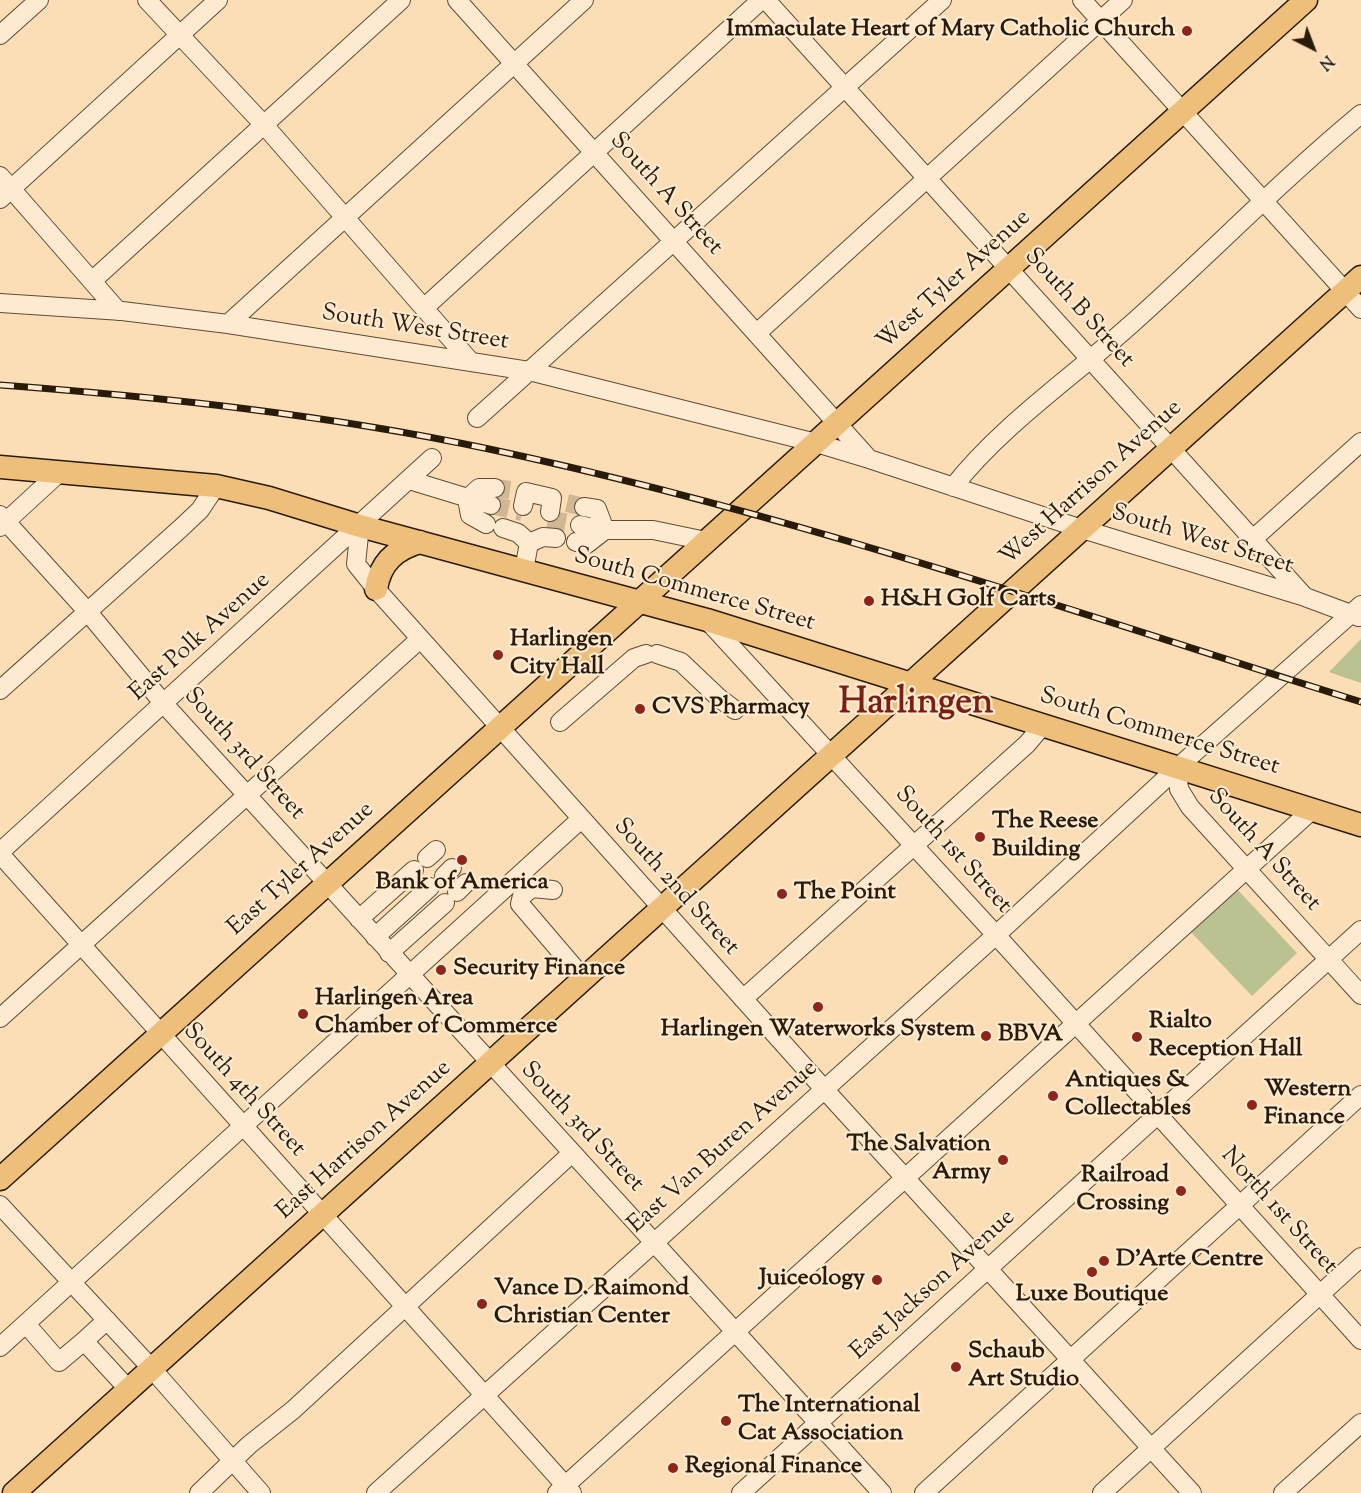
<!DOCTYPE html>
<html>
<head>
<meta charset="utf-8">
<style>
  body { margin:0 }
  #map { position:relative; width:1361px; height:1493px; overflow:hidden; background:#fcdeb6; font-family:"Sorts Mill Goudy",serif }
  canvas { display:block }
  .north { position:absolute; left:1283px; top:18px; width:60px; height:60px; -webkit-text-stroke:4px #fdead0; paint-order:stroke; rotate:138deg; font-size:16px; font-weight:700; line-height:24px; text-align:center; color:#291b0a }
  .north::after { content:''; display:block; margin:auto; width:21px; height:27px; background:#291b0a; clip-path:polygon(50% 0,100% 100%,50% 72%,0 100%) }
</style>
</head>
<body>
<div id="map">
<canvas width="1361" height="1493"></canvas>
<div class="north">N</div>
</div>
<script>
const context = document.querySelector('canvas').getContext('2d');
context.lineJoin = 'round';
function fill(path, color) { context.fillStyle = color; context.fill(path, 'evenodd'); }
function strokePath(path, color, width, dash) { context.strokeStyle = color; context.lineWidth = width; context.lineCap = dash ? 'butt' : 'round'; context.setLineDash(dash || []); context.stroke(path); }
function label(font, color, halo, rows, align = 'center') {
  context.font = font + ' "Sorts Mill Goudy",serif'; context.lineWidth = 4.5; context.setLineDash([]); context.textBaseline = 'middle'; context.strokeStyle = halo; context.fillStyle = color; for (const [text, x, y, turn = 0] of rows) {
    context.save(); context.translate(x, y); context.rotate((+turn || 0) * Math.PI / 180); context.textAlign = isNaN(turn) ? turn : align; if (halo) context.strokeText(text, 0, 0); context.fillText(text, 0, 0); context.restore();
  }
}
fill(new Path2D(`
  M1361,639V683L1329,672Z
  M1235,887L1297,953L1252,996L1189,930Z`), '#bac292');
strokePath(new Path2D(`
  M495,488L510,490
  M567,503L584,507
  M491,505L522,512
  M548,519L580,525`), '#d2b794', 18, [18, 9]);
const minor = new Path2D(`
  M147,0L265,126L471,362
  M457,0L869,459L1082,529L1305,597L1359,617
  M766,0L1304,596
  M1082,0L1361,309
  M0,35L39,0
  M0,176L118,311
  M0,199L218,0
  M92,281L401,0
  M0,303L122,311L228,324L529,371L816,443L869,459
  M424,308L761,0
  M228,324L584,0
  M757,333L1123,0
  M477,418L942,0
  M409,480L491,505
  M953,487C1002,425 1070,379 1128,327C1207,257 1280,181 1361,114
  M467,499L470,515L486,524
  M467,499L479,488H495
  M523,506L526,492L552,498L550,512
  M584,507L597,509L605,530
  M0,515L87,611L164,704L882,1493
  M580,525L605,530H653L706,541
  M360,526L356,564L376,589L824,1089L1192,1493
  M0,527L61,471
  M503,528L518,533L529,543
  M1253,539L1361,442
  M576,542L587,544L605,530
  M524,570L529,543L543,537L556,538
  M707,620L996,935L1361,1340
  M657,654L681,662L719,698L735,710
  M0,690L181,528L200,510L216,486
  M560,722L634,658L646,654
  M1177,768L1179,789L1190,807L1361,995
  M0,852L432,458
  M0,854L572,1493
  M427,858L436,850
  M444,876L452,868
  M553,890L532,888L522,896L520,904L584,979
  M457,892L466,883
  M359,919L414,870
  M375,937L430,887
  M389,953L445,903
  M743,999L1027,744L1043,725
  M0,1018L420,639
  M0,1205L153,1370L261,1493
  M107,1320L84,1341L130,1391
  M26,1324L59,1362L84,1341
  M0,1347L581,819
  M199,1493L249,1445L293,1410L571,1154
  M376,1493L996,935L1177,768L1361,605
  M557,1493L1313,809
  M741,1493L1361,930
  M924,1493L1361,1095
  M1102,1493L1361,1257
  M1283,1493L1361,1423`);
const major = new Path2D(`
  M0,467L216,486L269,498L360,526L707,620L1361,825
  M376,589C380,563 395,549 420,542
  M0,1179L1306,0
  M14,1493L1361,277`);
strokePath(minor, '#5e4c35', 20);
strokePath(major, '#291b0a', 25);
strokePath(minor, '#fdead0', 18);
strokePath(major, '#eebf7b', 22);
const rail = new Path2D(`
  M0,385C164,397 328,415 489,449C785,512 1072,611 1361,702`);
strokePath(rail, '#291b0a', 7);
strokePath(rail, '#fdead0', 4.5, [14]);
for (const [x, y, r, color] of [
  [1187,31,6,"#8f2418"],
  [869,601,6,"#8f2418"],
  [498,655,6,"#8f2418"],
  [640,709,6,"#8f2418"],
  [980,837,6,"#8f2418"],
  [462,860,6,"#8f2418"],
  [782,894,6,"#8f2418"],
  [441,970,6,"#8f2418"],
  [818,1007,6,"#8f2418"],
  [303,1014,6,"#8f2418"],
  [986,1036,6,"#8f2418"],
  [1137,1037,6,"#8f2418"],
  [1053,1096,6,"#8f2418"],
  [1252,1105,6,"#8f2418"],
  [1003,1160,6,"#8f2418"],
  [1181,1191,6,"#8f2418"],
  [1104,1261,6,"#8f2418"],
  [1092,1272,6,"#8f2418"],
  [877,1280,6,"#8f2418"],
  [482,1304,6,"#8f2418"],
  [956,1367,6,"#8f2418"],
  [726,1421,6,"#8f2418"],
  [673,1468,6,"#8f2418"]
]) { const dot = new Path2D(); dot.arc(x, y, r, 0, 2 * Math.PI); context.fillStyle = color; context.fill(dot); strokePath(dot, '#fdead0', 2); }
label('bold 24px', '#291b0a', '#fdead0', [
  ["Immaculate Heart of Mary Catholic Church",1175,31,"right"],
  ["H&H Golf Carts",881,601],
  ["Harlingen",510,641],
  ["City Hall",510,669],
  ["CVS Pharmacy",652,709],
  ["The Reese",992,823],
  ["Building",992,851],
  ["Bank of America",462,884,"center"],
  ["The Point",794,894],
  ["Security Finance",453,970],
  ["Harlingen Area",315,1000],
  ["Chamber of Commerce",315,1028],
  ["Rialto",1149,1023],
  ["Reception Hall",1149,1051],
  ["Harlingen Waterworks System",818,1031,"center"],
  ["BBVA",998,1036],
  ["Antiques &",1065,1082],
  ["Collectables",1065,1110],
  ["Western",1264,1091],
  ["Finance",1264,1119],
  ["The Salvation",991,1146,"right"],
  ["Army",991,1174,"right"],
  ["Railroad",1169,1177,"right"],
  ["Crossing",1169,1205,"right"],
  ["D'Arte Centre",1116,1261],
  ["Juiceology",865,1280,"right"],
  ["Vance D. Raimond",494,1290],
  ["Christian Center",494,1318],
  ["Luxe Boutique",1092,1296,"center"],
  ["Schaub",968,1353],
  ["Art Studio",968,1381],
  ["The International",738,1407],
  ["Cat Association",738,1435],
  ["Regional Finance",685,1468]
], 'left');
label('24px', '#291b0a', '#fdead0', [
  ["South A Street",665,195,48],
  ["West Tyler Avenue",955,281,-42],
  ["South B Street",1078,309,48],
  ["South West Street",415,329,9],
  ["West Harrison Avenue",1092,484,-42],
  ["South West Street",1202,541,17],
  ["South Commerce Street",694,591,16],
  ["East Polk Avenue",201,638,-42],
  ["South Commerce Street",1159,733,17],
  ["South 3rd Street",243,755,48],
  ["South 1st Street",952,851,48],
  ["South A Street",1263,851,48],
  ["East Tyler Avenue",302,870,-42],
  ["South 2nd Street",675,888,48],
  ["South 4th Street",243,1091,48],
  ["South 3rd Street",581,1128,47],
  ["East Harrison Avenue",365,1141,-42],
  ["East Van Buren Avenue",724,1148,-42],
  ["North 1st Street",1278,1212,48],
  ["East Jackson Avenue",934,1286,-42]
]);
label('bold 36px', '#7a1f14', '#fdead0', [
  ["Harlingen",916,706]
]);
</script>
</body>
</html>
